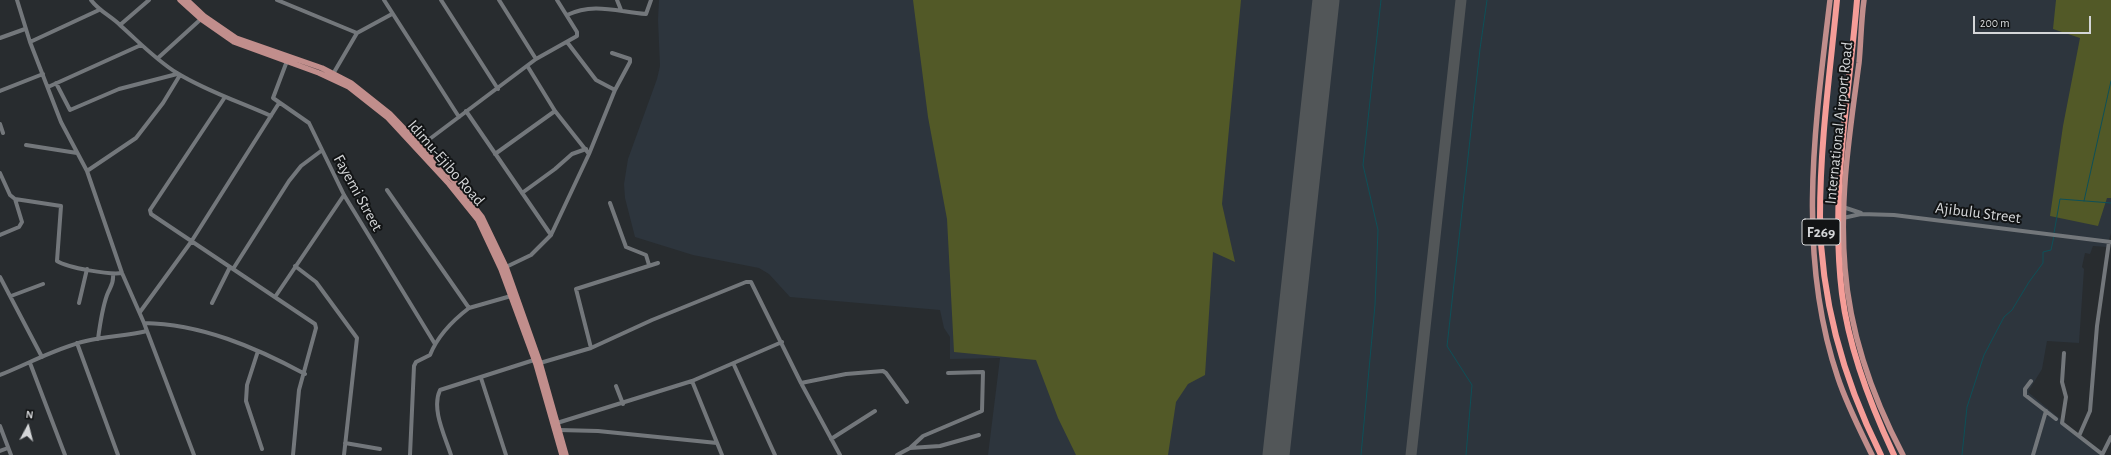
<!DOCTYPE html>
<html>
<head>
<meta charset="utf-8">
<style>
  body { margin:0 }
  #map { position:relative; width:2111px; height:455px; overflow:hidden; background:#282c2f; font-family:"Alegreya Sans",sans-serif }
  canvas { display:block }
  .north { position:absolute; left:8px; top:407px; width:40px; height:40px; -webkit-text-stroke:3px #121415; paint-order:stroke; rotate:7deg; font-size:11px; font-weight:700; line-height:16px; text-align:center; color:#d4d6d8 }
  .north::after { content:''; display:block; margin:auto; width:14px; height:18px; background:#d4d6d8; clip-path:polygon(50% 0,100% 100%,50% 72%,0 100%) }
  .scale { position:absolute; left:1973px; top:16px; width:118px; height:18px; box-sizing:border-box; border:2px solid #d4d6d8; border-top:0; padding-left:5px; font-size:12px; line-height:14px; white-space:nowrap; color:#d4d6d8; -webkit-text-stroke:3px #121415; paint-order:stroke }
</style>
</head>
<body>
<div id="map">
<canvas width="2111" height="455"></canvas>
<div class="north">N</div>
<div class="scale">200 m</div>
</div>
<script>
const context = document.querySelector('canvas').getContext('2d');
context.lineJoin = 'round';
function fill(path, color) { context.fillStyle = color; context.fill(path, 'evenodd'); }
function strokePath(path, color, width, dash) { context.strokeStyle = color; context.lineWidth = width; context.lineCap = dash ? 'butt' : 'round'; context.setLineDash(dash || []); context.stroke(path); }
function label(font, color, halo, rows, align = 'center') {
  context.font = font + ' "Alegreya Sans",sans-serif'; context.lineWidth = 4; context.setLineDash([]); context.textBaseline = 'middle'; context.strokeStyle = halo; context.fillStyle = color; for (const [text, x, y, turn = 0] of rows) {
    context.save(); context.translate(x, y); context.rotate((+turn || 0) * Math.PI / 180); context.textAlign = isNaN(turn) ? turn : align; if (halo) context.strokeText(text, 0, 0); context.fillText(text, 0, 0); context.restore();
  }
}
fill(new Path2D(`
  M659,0H2111V233L2107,247L2093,246L2090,254L2085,253L2082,267L2084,269L2079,343L2047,341L2042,369L2028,392L2103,455H988L1000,358L950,359V337L944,328L940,310L790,297L769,274L759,268L693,255L635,237L625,198L624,184L628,159L657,79L660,66L658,20Z`), '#2d353d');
fill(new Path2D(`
  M913,0H1241L1222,204L1235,262L1213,252L1205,375L1188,384L1176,402L1168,455H1076L1058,418L1036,360L954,352L947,219L928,117Z
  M2056,0H2111V198H2107L2098,226L2050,216L2063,126L2080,38L2053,29Z`), '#525927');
strokePath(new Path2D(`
  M2084,201L2111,81
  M2054,233L2060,199L2111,203
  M1361,455L1375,305L1378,230L1363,165L1381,0
  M1466,455L1472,385L1447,346L1480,49L1487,0
  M1962,455L1967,407L1984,355L2004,317L2012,310L2029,282L2043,263V252L2051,250L2054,236`), '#0e5058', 1);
strokePath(new Path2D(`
  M1411,455L1461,0`), '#525658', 11);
strokePath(new Path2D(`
  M1276,455L1326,0`), '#525658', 27);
strokePath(new Path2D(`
  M17,0L30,42L61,122L87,171L122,273L144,323C201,324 255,347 305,374
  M91,0C99,11 111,16 121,26C139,42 156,60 177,73C206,91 240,102 271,116
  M277,0L357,33
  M384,0L459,117
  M441,0L498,89
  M499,0L536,59
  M617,0L621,10
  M567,15C594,2 618,12 646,14L651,0
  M120,25L149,0
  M0,38L25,29
  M30,42L99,10
  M567,42L596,80L615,90
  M158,58L201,19
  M287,61L273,98L309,123L344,195L435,344
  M528,67L555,111L589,154
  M333,74L357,33L392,14
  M56,83L70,110L119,89L177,74
  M48,87L141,45
  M0,91L43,74
  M225,97L150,210L151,214L315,324L316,328L299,390L293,455
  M466,111L551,235
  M0,124L3,133
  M26,145L77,153
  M419,147L536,59L577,36V32L557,0
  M495,154L555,111
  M87,171L136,138L163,103L180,75
  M0,173L10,195L15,199L22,222L19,227L0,235
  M387,190L469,308C452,321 438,335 430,355L416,362L414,366L410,455
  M522,193L555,169L572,154L586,149
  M15,199L61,206L57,261C68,268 110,275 122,273
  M610,203L626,247L646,255L649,265
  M1843,207L1861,213
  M1843,218L1861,214L1894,215L2111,242
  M295,266L316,282L357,338L344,455
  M506,267L531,255L551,235L589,154L615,90L630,62V59L612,53
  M233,269L289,181L301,166L321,151
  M0,277L42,357
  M11,296L43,284
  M275,297L344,195
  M79,303L87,269
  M212,303L230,267
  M469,308L511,296
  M140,312L191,242L279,103
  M147,331L194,455
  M98,339C100,324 102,309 107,295C110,287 114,284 113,275
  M77,343L118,455
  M591,348L576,289L658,263
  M258,351L247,385L246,401L262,449
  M2064,353L2062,382L2066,397L2062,423L2102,454
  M30,363L65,455
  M540,363L591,348L652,320L746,282H751L801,383L840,455
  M734,365L775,455
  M0,375C28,364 56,348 86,341C106,336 127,336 147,331L144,323
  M481,378L506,455
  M692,381L722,455
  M2031,381L2025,389V395L2056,419
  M801,383L846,374L883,371L886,373L907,402
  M616,386L623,404
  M557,423L692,381L782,342
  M0,426L11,455
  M559,430L598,431L717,443
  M2079,436L2090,411L2097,326L2109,242
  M831,439L875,411
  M345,443L380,449
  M910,448L940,446L979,435
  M0,451L8,448
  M451,455C445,436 431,409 440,390L534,360
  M897,455L910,448L923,436L982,411L983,372L948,373
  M2033,455L2046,411
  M2102,455L2111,437`), '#73777b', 4);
strokePath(new Path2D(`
  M180,0L201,19L234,42L319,73L349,87L387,117L449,184L478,220L501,269L536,364L562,455
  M187,0L204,16L236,38L322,68L351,83L390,114L453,180L482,217L506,267L540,363L566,455
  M1830,0C1815,125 1796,255 1838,378C1847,405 1860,430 1872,455
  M1864,0C1861,21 1861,42 1859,63C1850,131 1839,199 1845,268C1850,333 1873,398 1903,455`), '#c18e8c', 5.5);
strokePath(new Path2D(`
  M1837,0C1830,72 1820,144 1820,217C1821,300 1844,381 1881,455
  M1857,0C1849,97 1830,196 1842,294C1849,350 1870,404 1894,455`), '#f59d98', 6);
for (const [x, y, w] of [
  [1821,232,38]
]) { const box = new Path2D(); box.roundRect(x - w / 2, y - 13, w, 26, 3); context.fillStyle = '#121415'; context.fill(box); strokePath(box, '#d4d6d8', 1); }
label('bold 15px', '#d4d6d8', null, [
  ["F269",1821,232]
]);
label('16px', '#d4d6d8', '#121415', [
  ["International Airport Road",1839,123,-84],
  ["Idimu-Ejibo Road",446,163,49],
  ["Fayemi Street",358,193,61],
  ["Ajibulu Street",1978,213,7]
]);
</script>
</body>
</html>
